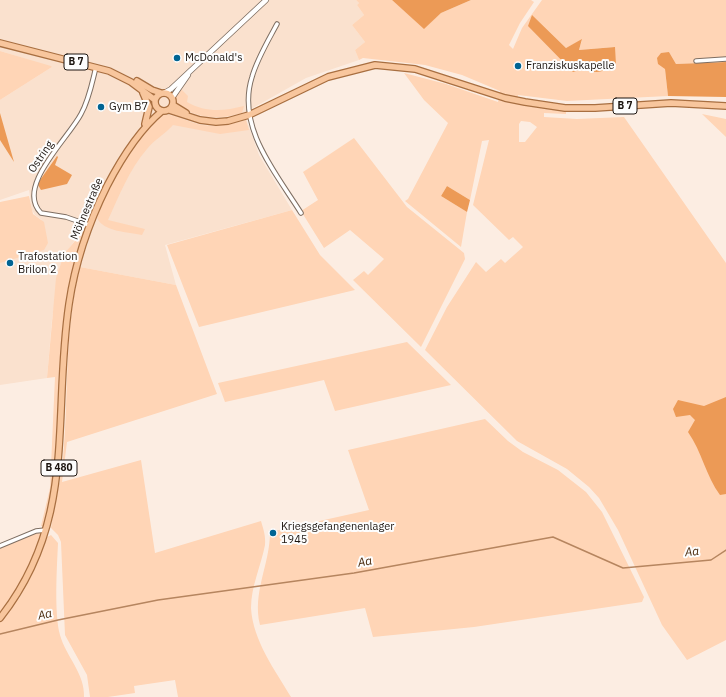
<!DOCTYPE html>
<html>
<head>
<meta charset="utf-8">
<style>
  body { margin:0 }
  canvas { display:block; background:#fcede2 }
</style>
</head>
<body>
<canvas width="726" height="697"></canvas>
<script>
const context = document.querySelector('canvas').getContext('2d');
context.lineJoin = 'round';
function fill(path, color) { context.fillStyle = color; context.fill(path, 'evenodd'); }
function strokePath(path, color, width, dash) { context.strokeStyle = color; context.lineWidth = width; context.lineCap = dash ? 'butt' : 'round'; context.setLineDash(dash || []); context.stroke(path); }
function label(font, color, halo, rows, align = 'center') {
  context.font = font + ' "IBM Plex Sans",sans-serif'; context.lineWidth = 4; context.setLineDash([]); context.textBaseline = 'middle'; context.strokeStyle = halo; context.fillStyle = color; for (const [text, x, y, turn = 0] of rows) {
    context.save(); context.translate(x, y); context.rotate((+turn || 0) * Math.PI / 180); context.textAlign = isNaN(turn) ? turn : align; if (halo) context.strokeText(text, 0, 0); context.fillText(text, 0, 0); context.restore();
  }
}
fill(new Path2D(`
  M0,0H356L359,3L357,5L364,15L352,25L365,42L355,50L359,60L306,78L244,113L259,155L292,210L165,245L176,285L80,267L89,239L79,235L64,255L60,266L52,319L47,378L0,385V263L42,220L35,215L32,210L29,190L0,200V100L52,67L0,51Z`), '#fae1ce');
fill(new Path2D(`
  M356,0H392L424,28L441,13L471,0H531L534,2L520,23L509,45L513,49L522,28L542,0H726V62L676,64L669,52L665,69L668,96L567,101L518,95L517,104L566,111V114L544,113V117L577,119L624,117L726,263V493L724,494H726V640L687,660L662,625L618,530L599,498L589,487L567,469L517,441L425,350L447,307L476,262L486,272L501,259L505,263L523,247L513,237L509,240L473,205L489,140L482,141L470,200L447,186L441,196L467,212L461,247L405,201L408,199L448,123L424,100L404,73L446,84L498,102L500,91L462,75L425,65L363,58L359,60L355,50L365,42L352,25L364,15L357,5L359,3ZM532,15L566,48L582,40L579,50L614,47L591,73L585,68ZM521,121L530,122L537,127L525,142H519V124Z
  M0,51L51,66L52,67L0,100Z
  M181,89L188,96L187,102C206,113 224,111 244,106L242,113C218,120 198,119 178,105L175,97Z
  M163,114C177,115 188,122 202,125C217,127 231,124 246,120L249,130L220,134L173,125C165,134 155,139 147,149C129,170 119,196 108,220L145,229L142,235C128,232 104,232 97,218C106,189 137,130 163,114Z
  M702,114L726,119V137Z
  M354,138L407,207L464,253L465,259L421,347L353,280L364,271L368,275L384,259L350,230L324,248L301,211L318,200L303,172Z
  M29,196L33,214L44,222L48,243L44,250L0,263V202Z
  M292,210L320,255L355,290L199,327L167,245Z
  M80,235L81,236L70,280L65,313L57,458L54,484L44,526H41L50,488L55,377L47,378L56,278L64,254Z
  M80,267L176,285L217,394L67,442L62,482L141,460L155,553L261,521C263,528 266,536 265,545C261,566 251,586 251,608C253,641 275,670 291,697H178L175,680L134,686L135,693L108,697H90L87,675L65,635L61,542L58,535L51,528C54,504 61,482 63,458C69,394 64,330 80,267Z
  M407,342L451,385L335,411L324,380L225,402L218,383Z
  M485,419L508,441L523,452L558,470L586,492L602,512L642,593L644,597L642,602L474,627L373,637L365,608L260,625C252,592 270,565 270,532L369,510L348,450Z
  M40,531L42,534L25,574L12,596L19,599L42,551L47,537L51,535L58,543C57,567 54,613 60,635C66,657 85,673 84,697H0V547Z`), '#ffd5b6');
fill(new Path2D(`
  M392,0H471L441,13L424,29Z
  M532,15L566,48L582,39L579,50L615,47L616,65C605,70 597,76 585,68L573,72L528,26Z
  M669,52L676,64L726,62V97L668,96L665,69L658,64L657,58L661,53Z
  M0,113L14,162L0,140Z
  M57,156L58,157L55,165L72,175L67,184L41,190L38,185L40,180Z
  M447,186L470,200L467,212L441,196Z
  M726,397V494L720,495C706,476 702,452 688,432L695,420L690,415L676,417L673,409L678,400L704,406Z`), '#ec9a56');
strokePath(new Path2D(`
  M0,634L58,620L158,600L354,573L553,537L623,568L711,560L726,550`), '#b6855f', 1.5);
const street = new Path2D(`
  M277,24C268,41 257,59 252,77C236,127 276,173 301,213
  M696,61L726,59
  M89,225L66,217L41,213C15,187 68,139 81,114C89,100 92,83 96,67
  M0,546L36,531L46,530`);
const secondary = new Path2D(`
  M164,93L171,89L266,0
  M172,98L188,75`);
const primary = new Path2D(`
  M0,43L109,71L131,82L155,100
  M137,81L152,90L161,93
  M155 102a9 9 0 1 1 18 0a9 9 0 1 1-18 0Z
  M143,93L149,107L145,124
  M173,105L186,113
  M169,110L200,120L216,122L228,121L249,115L328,77L375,65L415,69L505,98L525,102L565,108H595L671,103L726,106
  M0,618C78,519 52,418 69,304C75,263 88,224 107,186C121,159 138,131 162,111`);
strokePath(street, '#7e6e62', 5.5);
strokePath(secondary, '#7e6e62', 6);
strokePath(primary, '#a86f41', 8);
strokePath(street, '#fff', 3.5);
strokePath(secondary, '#fff', 4.5);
strokePath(primary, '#f8c69d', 5.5);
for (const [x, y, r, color] of [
  [177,58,4,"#006493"],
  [518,66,4,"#006493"],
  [101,107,4,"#006493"],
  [10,263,4,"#006493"],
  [273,533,4,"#006493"]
]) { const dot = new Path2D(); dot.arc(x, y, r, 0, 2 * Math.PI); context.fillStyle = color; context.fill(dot); strokePath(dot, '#fdfdfd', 1.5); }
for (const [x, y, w] of [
  [76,62,24],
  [625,106,24],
  [59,468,36]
]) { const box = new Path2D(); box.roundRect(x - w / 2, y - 8, w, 16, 3); context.fillStyle = '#fdfdfd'; context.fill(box); strokePath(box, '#1c1510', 1); }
label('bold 10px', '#1c1510', null, [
  ["B 7",76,62],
  ["B 7",625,106],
  ["B 480",59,468]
]);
label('11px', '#1c1510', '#fdfdfd', [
  ["McDonald's",185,58],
  ["Franziskuskapelle",526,66],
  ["Gym B7",109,107],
  ["Trafostation",18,257],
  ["Brilon 2",18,270],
  ["Kriegsgefangenenlager",281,527],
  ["1945",281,540]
], 'left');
label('11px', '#1c1510', '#fdfdfd', [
  ["Ostring",41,157,-56],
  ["Möhnestraße",87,209,-67]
]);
label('italic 12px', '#4c2c0f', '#fdfdfd', [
  ["Aa",692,552,-6],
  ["Aa",365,562,-10],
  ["Aa",45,615,-12]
]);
</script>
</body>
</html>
